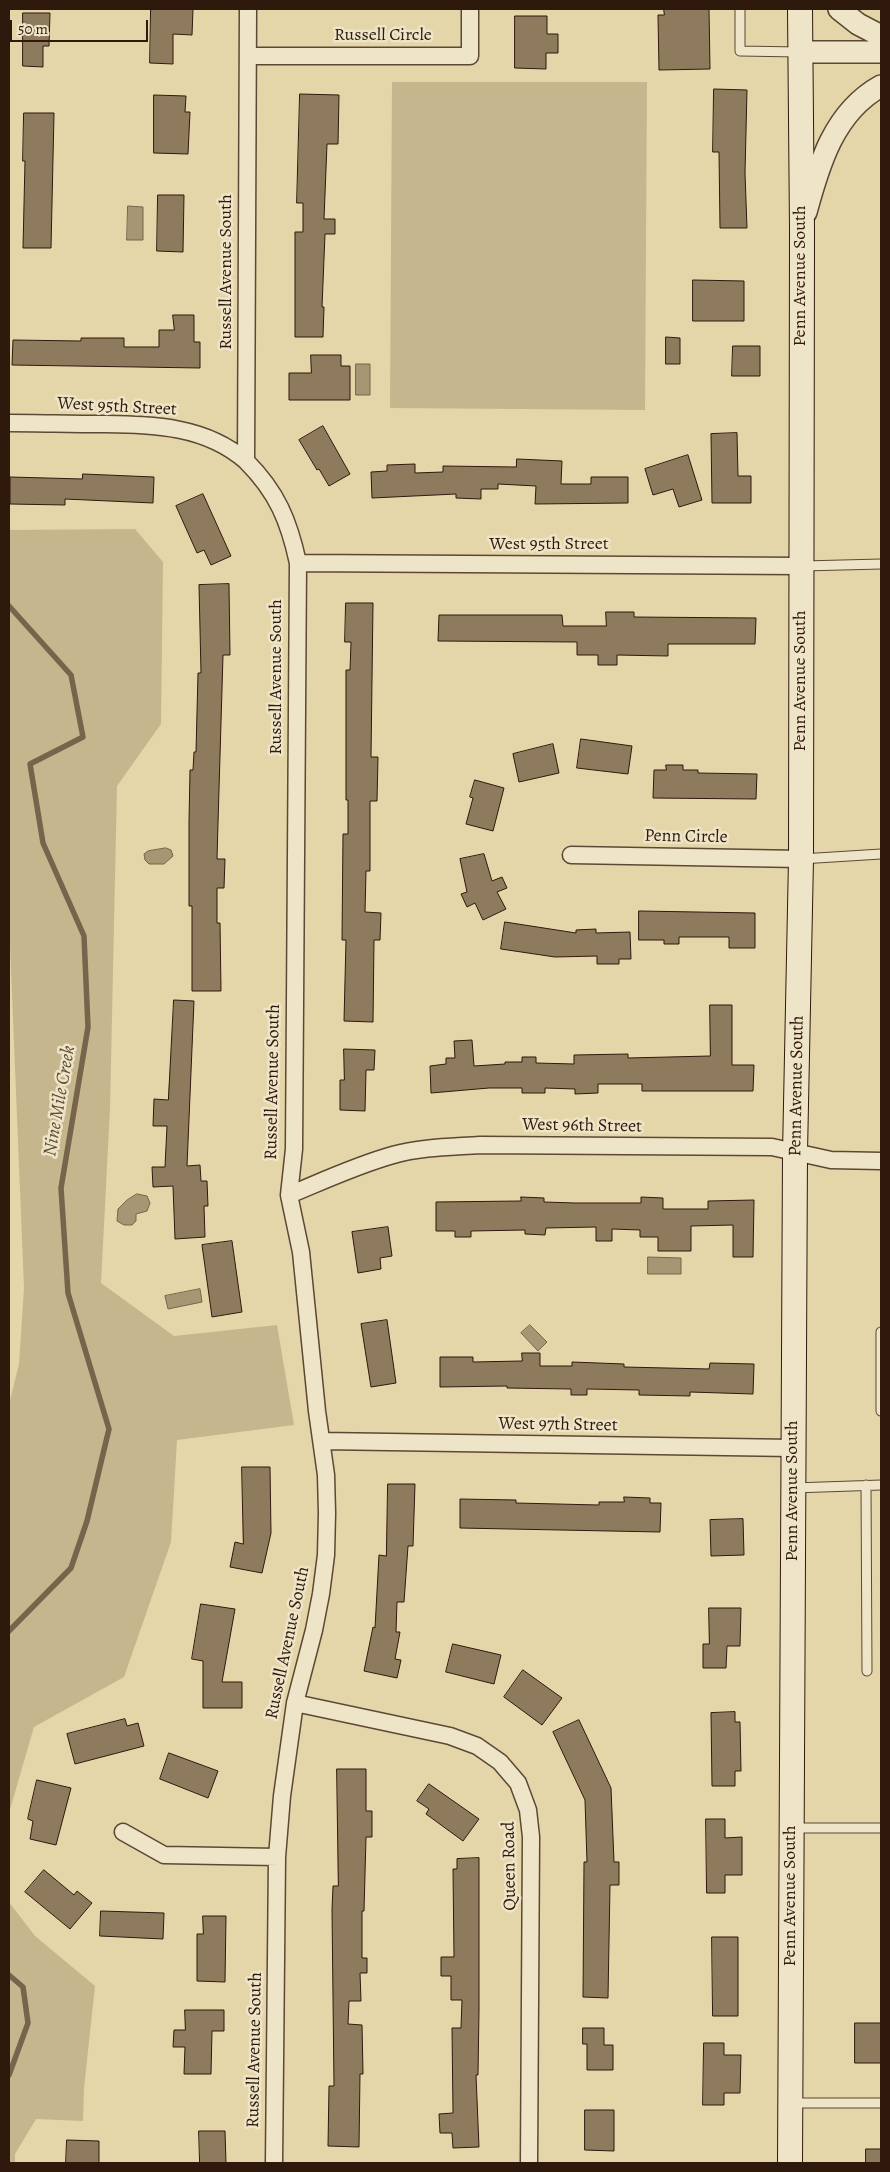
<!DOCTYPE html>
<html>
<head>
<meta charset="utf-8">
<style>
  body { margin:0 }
  #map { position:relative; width:890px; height:2172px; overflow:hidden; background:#e5d6a9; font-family:Alegreya,serif }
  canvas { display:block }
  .frame { position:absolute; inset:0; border:10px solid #2f190d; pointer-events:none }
  .scale { position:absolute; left:10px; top:20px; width:138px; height:22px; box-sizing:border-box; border:2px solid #2f190d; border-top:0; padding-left:6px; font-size:15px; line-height:18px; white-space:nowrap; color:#2f190d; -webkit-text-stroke:4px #eee4c7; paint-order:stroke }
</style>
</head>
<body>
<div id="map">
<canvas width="890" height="2172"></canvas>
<div class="frame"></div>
<div class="scale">50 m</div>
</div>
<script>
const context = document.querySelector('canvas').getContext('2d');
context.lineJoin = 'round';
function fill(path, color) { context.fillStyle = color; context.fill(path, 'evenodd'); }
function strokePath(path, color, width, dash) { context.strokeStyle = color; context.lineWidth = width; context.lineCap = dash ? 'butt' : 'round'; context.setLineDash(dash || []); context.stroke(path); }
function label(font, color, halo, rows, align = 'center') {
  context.font = font + ' Alegreya,serif'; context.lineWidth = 5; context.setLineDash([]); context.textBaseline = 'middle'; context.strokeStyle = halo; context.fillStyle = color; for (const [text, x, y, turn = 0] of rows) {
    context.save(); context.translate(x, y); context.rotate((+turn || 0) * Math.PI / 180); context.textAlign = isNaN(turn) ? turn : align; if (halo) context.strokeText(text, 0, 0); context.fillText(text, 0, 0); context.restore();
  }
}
fill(new Path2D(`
  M392,82H647L645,410L390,408Z
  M135,529L163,562L161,724L117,786L110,1109L101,1283L174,1336L277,1325L294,1425L177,1440L171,1542L124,1677L34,1727L9,1813V1404L19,1364L24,1288L9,921V530Z
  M9,1902L35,1936L95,1986L84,2088L83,2121L36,2119L15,2154V2163H9Z`), '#c6b68e');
const water = new Path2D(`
  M128,206L143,207V240H127Z
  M356,364H370V395H356Z
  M166,848L171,850L173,856L164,864H149L145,860L144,854L148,851Z
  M137,1194L147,1196L150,1203L147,1211L136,1214V1221L132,1225H124L117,1221L118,1209L127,1200Z
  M648,1257L681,1258V1274H648Z
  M200,1289L202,1302L168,1309L165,1296Z
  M530,1325L547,1342L538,1351L521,1333Z`);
fill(water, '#a79674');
strokePath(water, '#77644b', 1);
strokePath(new Path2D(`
  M9,606L71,675L83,737L30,764L43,843L84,936L88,1027L61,1188L68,1293L109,1429L87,1521L71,1568L9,1631
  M9,1975L23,1987L28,2023L9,2075`), '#77644b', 5.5);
const building = new Path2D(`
  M151,9H193L192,35L173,34V64L150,63Z
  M664,9H709L710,69L659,70L658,15H664Z
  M23,13H50L49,46H43V67L23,66Z
  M515,16H547V34H558V53H546V69L515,68Z
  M714,89L747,90L745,173L747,228H720L719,152H713Z
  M300,94L339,95L338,144H327L324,219H335V234H325L322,307H324L323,337H295V232H303V203H297Z
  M154,95L186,96L185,112H190L188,154L154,153Z
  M24,113H54L51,248H23L25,161H23Z
  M158,195H184L183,252L157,251Z
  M693,280L744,281V321H693Z
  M173,315H194V342H200V368L12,365L13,340L81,341V338H124V347H159V330H174Z
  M666,337L680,338V364H666Z
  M733,346H760V376H732Z
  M311,355H341V366H350V400H289V373H311Z
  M323,426L350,474L329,486L319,469L317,470L299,440Z
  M737,433L738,476H751V503H712L711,434Z
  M688,455L702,500L679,507L673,489L653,495L645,469Z
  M517,459L562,461L561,484H591V477H628V503L535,504L536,486L498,484V489H481V499L456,498V494L372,498L371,472L387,471V465L415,464V473L443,472V466L516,467Z
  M83,474L154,477L153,503L65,499V505L10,504V477L82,479Z
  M203,494L231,556L211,565L204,550L197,553L176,506Z
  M229,584L230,655H223L218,823L217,859H225L224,888H217V923H220L221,991H192V906H189V822L190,770H193L194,752H196L198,673H201L199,585Z
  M346,603H373L371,757H378L377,801H370V871H366L365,912L381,913L380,940H374L373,1022L344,1021L346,940H342L343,834H348V800H346V670H350L351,642H345Z
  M606,612H634V617L756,618L755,644H668V656L617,655V665H598V655H577V642L438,641L439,615H562L563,626H606Z
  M581,739L632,746L628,774L577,768Z
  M553,744L559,773L519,782L513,754Z
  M666,765H683V770H698V773L757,774L756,799L653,798L654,770H666Z
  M475,780L504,788L493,831L466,824L473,798L470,797Z
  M484,854L492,881L502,877L507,888L497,892L506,909L483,920L475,903L467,907L461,894L467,892L460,859Z
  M639,911L755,913V948H729V937H679V944H664V940H639Z
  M505,922L576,933V930L596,929V933L630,932L631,959H619V964H597V956L555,957L501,949Z
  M174,1000L194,1001L187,1166L200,1165L201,1181H207L208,1206H204L205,1237L175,1239L173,1186L153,1187L152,1167H165L167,1126H153L154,1099L168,1100Z
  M710,1005H732V1065H754L753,1091H642V1084H598V1093L575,1094V1089L545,1088V1093H522V1088H489L431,1093L430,1066L446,1064V1058H455L454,1041L472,1040L474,1066L505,1064V1062H522V1057H536V1063L574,1064V1055L628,1054V1058L710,1056Z
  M344,1049L375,1050L374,1070H366L365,1111L340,1110V1080H344Z
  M521,1197L544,1198V1202L575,1203H641V1197L663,1198V1209H708V1201L754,1200L753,1257H733V1225L691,1226V1251H658V1237H640V1230L612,1229V1241H596V1227L546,1228L545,1235L525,1234V1230L471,1231V1237H455V1231H436V1202L521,1201Z
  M388,1227L392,1256L380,1258L381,1269L358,1273L352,1232Z
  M232,1241L242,1312L212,1317L202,1245Z
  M387,1320L396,1383L371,1387L361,1324Z
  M522,1353H540V1366H572V1362L624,1364V1367L709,1369L710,1363L754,1364L753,1394L690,1392V1396L639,1395V1390L587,1389V1395H571V1389L507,1388V1386L440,1387V1357H473V1362L522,1361Z
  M242,1467H270L271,1533L262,1573L230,1567L235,1542L243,1544Z
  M388,1484H415L413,1546H408L404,1602H397L396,1632H400L395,1659L401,1660L397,1678L364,1671L373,1627L375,1628L379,1555L386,1556Z
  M624,1497L650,1498V1503H661L660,1532L460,1528V1499L516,1500V1503L599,1505V1502H624Z
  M743,1519L744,1555L711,1556L710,1520Z
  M201,1604L235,1609L222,1682H242V1708H203V1661L192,1659Z
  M709,1608H741L740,1646H727L726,1668H703V1644H709Z
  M453,1644L501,1655L494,1684L446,1672Z
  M523,1670L562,1698L542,1725L504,1697Z
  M735,1712V1722H740L741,1771H735V1786H712L711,1713Z
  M125,1719L127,1726L138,1723L144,1746L75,1764L67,1734Z
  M579,1720L611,1788L614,1862H619V1885H610L608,1998L583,1997L584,1862H587L585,1800L553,1732Z
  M169,1753L218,1771L208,1798L160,1779Z
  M337,1769H366V1811H372V1837H366L364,1911H362V1958H367V1973H360L361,2001H349L348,2024L362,2025L363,2074H360L359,2147L328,2146L329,2086H334L332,1910L333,1886H338Z
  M37,1780L71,1788L56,1845L30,1839L33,1821L28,1819Z
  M429,1784L479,1819L463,1841L426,1814L429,1809L417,1801Z
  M706,1819H725V1838L742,1837V1875H725V1893H707Z
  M479,1858V2010L478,2075H476L479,2147L453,2148L452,2133H440L439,2114L453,2113L452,2028H461L462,2000H451V1976H441V1957H454L453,1869H457V1859Z
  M44,1870L74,1895L77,1891L92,1903L70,1929L25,1892Z
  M101,1911L164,1913L163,1939L100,1936Z
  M203,1916H226L225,1982L197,1981V1934H203Z
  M712,1937H738V2016H713Z
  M185,2010H224V2031H212L211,2074H184L185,2047H173L174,2030H185Z
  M855,2023H881V2063H855Z
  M583,2028H604V2045H613V2070H587V2044H583Z
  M704,2043H724V2055H741L740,2093H724V2105H703Z
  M585,2110H614V2151L585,2150Z
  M199,2131H225L226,2163H200Z
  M67,2140L99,2141V2163H66Z
  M866,2149H881V2163H866Z`);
fill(building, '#8e7b5e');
strokePath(building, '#2f190d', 1);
const service = new Path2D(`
  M740,9V51L799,52
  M803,566L881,564
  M801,859L881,854
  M881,1332V1411
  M866,1485L867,1671
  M793,1488L881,1485
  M792,1828H881
  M792,2103H881`);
const minor = new Path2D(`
  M248,9L246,461C277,492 289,521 298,563L294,1149L289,1195L301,1252L317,1411L326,1475L327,1513L326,1555L321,1594L314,1630L295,1703L282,1796L277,1857L274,2163
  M248,56H470V9
  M9,423C39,423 70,424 101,424C153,425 204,425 246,461
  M298,563L801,566
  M571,855L801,859
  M289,1195C323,1181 357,1165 393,1155C421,1147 451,1147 480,1145L772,1147L831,1160L881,1161
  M322,1441L793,1448
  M295,1703L450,1736L477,1746L500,1762L518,1783L528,1810L531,1837L529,2163
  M123,1832L164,1855L277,1857`);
const tertiary = new Path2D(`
  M839,9L858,24L881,36
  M799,52H881
  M806,212C819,164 834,112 881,86`);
const secondary = new Path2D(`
  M790,2163L795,1153L801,859L802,230L800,9`);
strokePath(service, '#5c4834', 11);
strokePath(minor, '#5c4834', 19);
strokePath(tertiary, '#5c4834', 24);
strokePath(secondary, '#2f190d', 26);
strokePath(service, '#eee4c7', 9);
strokePath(minor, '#eee4c7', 16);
strokePath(tertiary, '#eee4c7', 21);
strokePath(secondary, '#eee4c7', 24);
label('18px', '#2f190d', '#eee4c7', [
  ["Russell Circle",383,36],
  ["Russell Avenue South",227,272,-90],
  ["Penn Avenue South",801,276,-90],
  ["West 95th Street",117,407,3],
  ["West 95th Street",549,545],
  ["Russell Avenue South",277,677,-90],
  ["Penn Avenue South",801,681,-90],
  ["Penn Circle",686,837,1],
  ["Russell Avenue South",273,1082,-89],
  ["Penn Avenue South",797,1086,-89],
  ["West 96th Street",582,1126,1],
  ["West 97th Street",558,1425,1],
  ["Penn Avenue South",793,1491,-90],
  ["Russell Avenue South",288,1643,-78],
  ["Queen Road",510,1866,-91],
  ["Penn Avenue South",791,1896,-90],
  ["Russell Avenue South",255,2050,-89]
]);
label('italic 19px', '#5f4b36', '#eee4c7', [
  ["Nine Mile Creek",60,1101,-80]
]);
</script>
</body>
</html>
